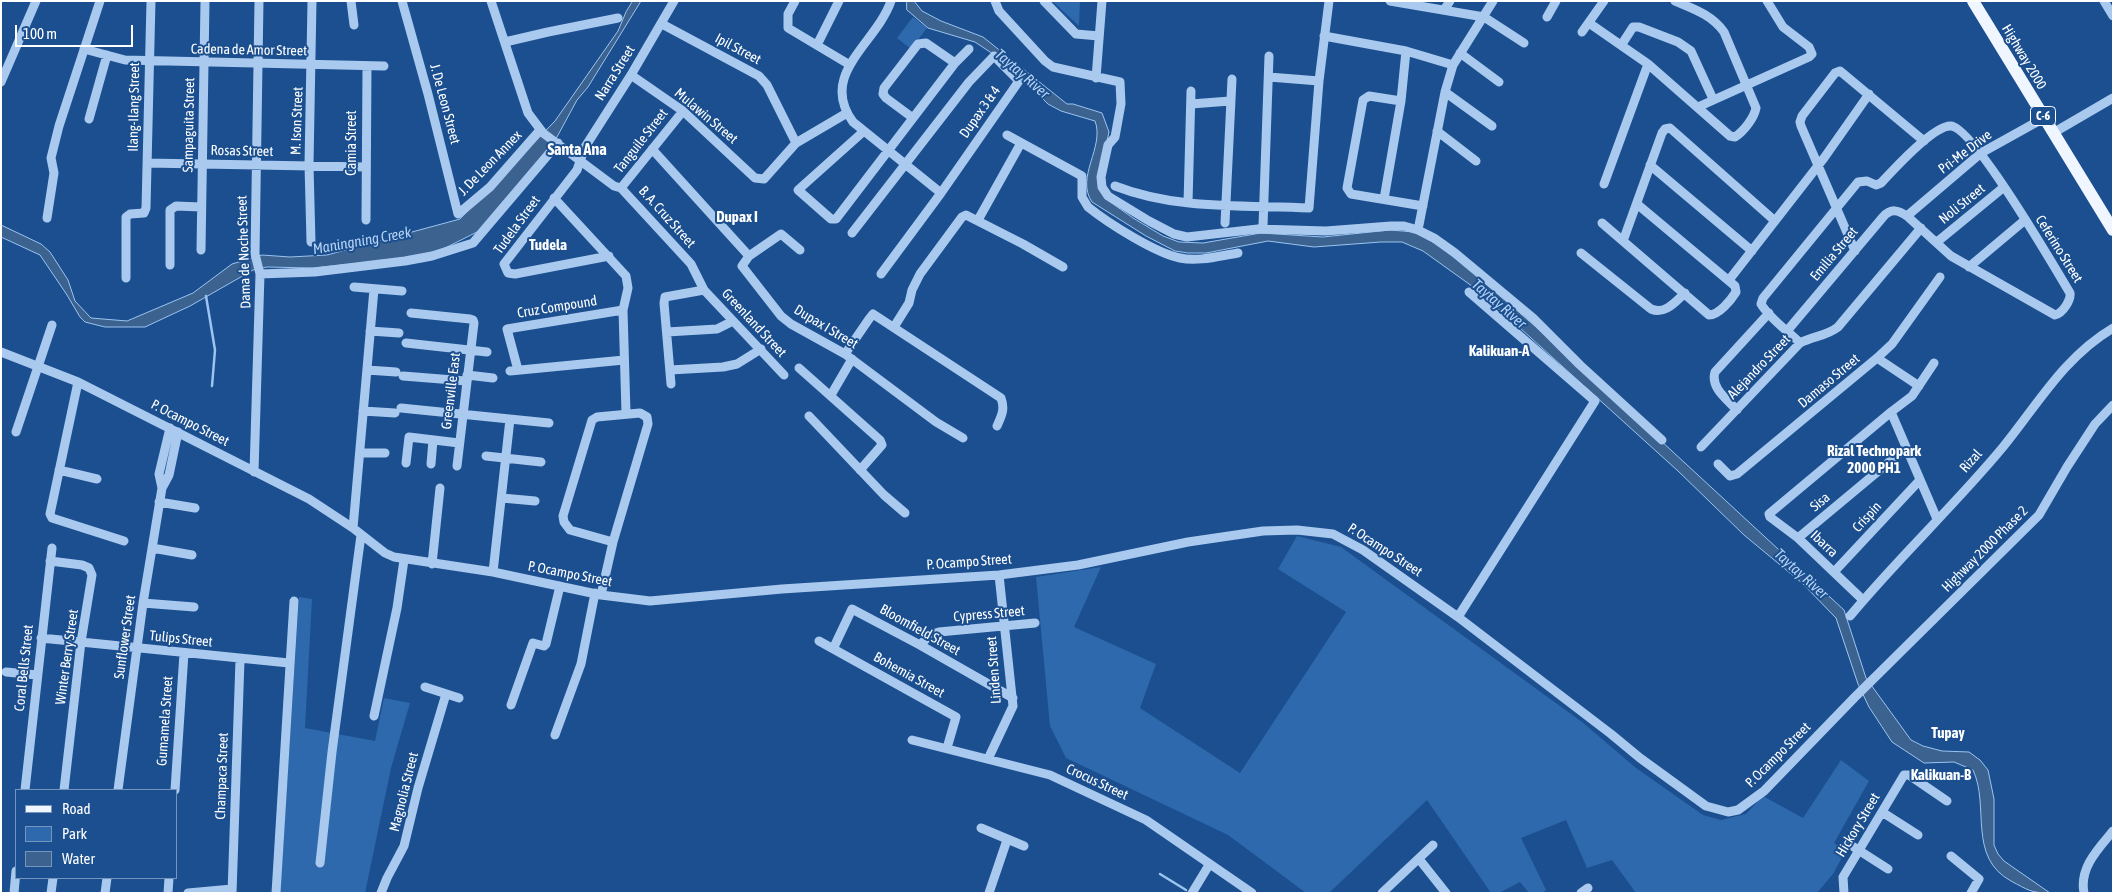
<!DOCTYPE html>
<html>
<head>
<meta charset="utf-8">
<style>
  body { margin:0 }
  #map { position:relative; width:2114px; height:894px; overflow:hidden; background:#1b4f8f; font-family:"Asap Condensed",sans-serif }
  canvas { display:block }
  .frame { position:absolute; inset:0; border:2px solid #fff; pointer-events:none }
  .legend { position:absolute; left:15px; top:789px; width:162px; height:90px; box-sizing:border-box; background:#1b4f8f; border:1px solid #7695bc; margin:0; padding:6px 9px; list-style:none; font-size:15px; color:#fff }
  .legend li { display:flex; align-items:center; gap:10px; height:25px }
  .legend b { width:25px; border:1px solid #7695bc }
  .scale { position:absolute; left:15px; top:25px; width:118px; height:22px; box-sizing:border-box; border:2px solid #fff; border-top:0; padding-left:6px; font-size:15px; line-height:18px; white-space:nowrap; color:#fff; -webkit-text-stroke:4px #1b4f8f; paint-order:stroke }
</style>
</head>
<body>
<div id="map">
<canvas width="2114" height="894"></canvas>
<div class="frame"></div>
<ul class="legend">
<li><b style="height:6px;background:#f0f6ff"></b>Road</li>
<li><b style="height:14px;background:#2e69ad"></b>Park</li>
<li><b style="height:14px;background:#3c6290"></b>Water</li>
</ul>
<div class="scale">100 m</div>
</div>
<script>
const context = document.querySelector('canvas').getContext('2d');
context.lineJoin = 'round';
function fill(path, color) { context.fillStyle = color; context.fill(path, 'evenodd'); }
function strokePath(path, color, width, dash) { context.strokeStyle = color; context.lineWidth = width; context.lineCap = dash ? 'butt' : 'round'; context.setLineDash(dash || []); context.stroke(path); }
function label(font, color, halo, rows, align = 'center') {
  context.font = font + ' "Asap Condensed",sans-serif'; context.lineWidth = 4; context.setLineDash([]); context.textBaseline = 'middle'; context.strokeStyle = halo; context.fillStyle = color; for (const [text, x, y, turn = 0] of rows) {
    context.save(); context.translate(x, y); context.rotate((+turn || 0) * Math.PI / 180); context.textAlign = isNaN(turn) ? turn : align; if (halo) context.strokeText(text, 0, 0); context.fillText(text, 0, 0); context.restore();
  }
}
fill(new Path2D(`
  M1052,1H1080L1079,26Z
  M913,17L927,28L911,49L897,38Z
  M1297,536L1341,547L1582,722L1636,768L1703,815L1721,820L1746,814L1763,796L1803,818L1841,760L1869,781L1834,843L1846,850L1833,874L1817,893H1636L1612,860L1587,868L1566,820L1521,838L1546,890L1542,893H1529L1520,882L1499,893H1491L1427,800L1329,893H1306L1228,835L1066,758L1050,726L1036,577L1101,567L1074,627L1156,664L1140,708L1240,773L1346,612L1278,569Z
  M299,597L312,599L305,728L375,741L384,698L410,703L391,768L365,893H280Z`), '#2e69ad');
const water = new Path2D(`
  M633,1H641L588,87L577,100L551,148L483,229L437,252L401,259L312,268L267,267L253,270L190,306L145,327H105L85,322L80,317L67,295L40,255L1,237V225L41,244L50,252L68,280L75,301L91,318L127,321L193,293L232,264L262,255L290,257L327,255L460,219L555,121L618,31L626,12Z
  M907,1H914L922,11L941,21L983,37L1067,104H1073L1102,113L1109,132L1101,167L1106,199L1133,218L1163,236L1179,242L1203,243L1261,233L1323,237L1390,230L1414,232L1440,246L1482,280L1567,354L1844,610L1866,678L1911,740L1923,746L1942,751L1969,752L1980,760L1988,770L1994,799V845L1998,854L2004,861L2050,893C2031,893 2028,890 2011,881C1967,857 1990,806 1973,770L1954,762L1924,763L1892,742L1869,707L1858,684L1836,618L1802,583L1744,535L1678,471L1509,318L1476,289L1423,251L1402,242H1381L1314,247L1268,241L1206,253H1188L1175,251L1146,236L1092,202C1075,177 1105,147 1095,121L1061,111L1048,104L1027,83L993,54L975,42L928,28L907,10Z`);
fill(water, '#3c6290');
strokePath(water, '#9cc4f0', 1);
strokePath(new Path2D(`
  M206,296L215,350L212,386
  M1160,874L1186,890`), '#9cc4f0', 2.5);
strokePath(new Path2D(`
  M351,1L354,25
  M402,1L428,94L458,214L490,187L540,130
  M491,1L528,113L543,133L614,186L621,188L691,264L704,290L784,375
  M795,1L788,14V28L850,65
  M891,1C876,44 818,74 853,122L941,193
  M995,1L999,11L1045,61L1053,67L1120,82L1121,104L1115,137L1108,145L1101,177L1102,187L1108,196L1149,221L1174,234L1187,237L1258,229L1326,231L1391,226H1404L1418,230L1434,238L1455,253L1533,318L1580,365L1662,440
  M1044,1L1076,34L1099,36
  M1390,1L1484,17L1524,43
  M2104,1L2113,16
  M1444,10L1450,1
  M1547,17L1556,1
  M1589,23L1648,64L1730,136L1735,137C1744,131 1754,118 1756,108L1724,32C1712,15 1694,9 1675,1
  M662,24L759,76L767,85L796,143
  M1582,32L1604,1
  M1324,36L1406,51L1453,65
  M505,42L548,32L618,18
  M1622,44L1633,27H1639L1678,42L1691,51L1713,99
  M817,45L839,1
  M84,49L125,60L384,66
  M1460,53L1499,82
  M631,75L683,111L755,178L764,179L796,143L847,113
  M1269,77L1319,81
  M1096,78L1102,1
  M1,82L36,1
  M1445,92L1492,126
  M1401,101L1369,96L1363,100L1347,188L1351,194L1423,206
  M1191,104L1230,101
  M1698,107L1809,57L1812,54L1809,47L1783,27L1767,1
  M913,118L886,98L883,94L884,88L918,44L926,43L955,63
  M89,119L107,55
  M864,131L798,190L831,219H836L955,63L969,49
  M1437,131L1476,161
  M2053,133L2113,98
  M1007,135L1082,176V197L1088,207C1108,223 1155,253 1180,258C1198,262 1219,256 1238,253
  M652,149L749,256
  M147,163L366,167
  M1650,165L1752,251
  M1604,184L1648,64
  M1115,186C1176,210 1244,205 1309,208L1319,81L1329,1
  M621,188L683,111
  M554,198L626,276L628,288L623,310L626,413
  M1384,199L1401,101L1406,51
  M1188,203L1191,91
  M1907,216L1981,153L2044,118
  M47,218L54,173L51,158L59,126L100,1
  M366,220L367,66
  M978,220L1021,143
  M1225,223L1232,79
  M1602,223L1709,315C1719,315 1731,300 1736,292L1735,286L1637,204
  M1419,225L1445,92L1453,65L1493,1
  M1263,226L1269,56
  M852,233L969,82L994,56L1019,81L941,193L881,274
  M1623,241L1662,133L1665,129L1670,128L1775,221
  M311,242L309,165L312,1
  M1937,242L2004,187
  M201,250L205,1
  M800,250L781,234L749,256L742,266L781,316L791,324L845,354L936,422L963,438
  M1855,251L1801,126L1800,122L1802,116L1835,73L1840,71L1924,141
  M1581,253L1651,309C1665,315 1675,302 1685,293
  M609,256L515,274L508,273L504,264L577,170L585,147L631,75L674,1
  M170,265V210L176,206L201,207
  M1969,267L2025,220
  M260,274L315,272L405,261L432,256L473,243L558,143
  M126,278V217L130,214L144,213L146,208L151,1
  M1729,280L1824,158L1869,94
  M354,287L402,291
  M411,313L470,319L473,320L474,323L457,466
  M894,327L909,303L912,290L920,274L962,217L966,215L1023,244L1063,267
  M370,331L399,333
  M1787,331L1883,217C1891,208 1898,210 1907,216L1951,256L2055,315C2063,313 2071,300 2070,293C2055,268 1973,127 1951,126C1934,125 1893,170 1881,183L1876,185L1867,181L1858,182L1763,298L1761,304C1770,319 1788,331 1800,343
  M667,332L717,329L733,321
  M406,343L487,352
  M1,352L78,382L309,499L353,528L385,553L394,557L493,572L601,595L650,601L782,589L999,575L1078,565L1188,542L1263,531L1297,530L1333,534L1363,550L1458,617L1611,734L1640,758L1706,806L1728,812L1738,810L1764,791L1855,697L2039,515L2067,467L2095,424L2113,405
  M845,354L869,319L873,314L1001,398C1005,409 1002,415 997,426
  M1877,358L1919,386
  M799,368L880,440L882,445L860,470
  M367,370L396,372
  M518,370L507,329L623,310
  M670,370L723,367L737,364L761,349
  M510,371L624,360
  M467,375L493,378
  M403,376L466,381
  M78,382L50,514L52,518L124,541
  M671,384L664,303L665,297L704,290
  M831,395L852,359
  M401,408L549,423
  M1737,410C1728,400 1710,388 1715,372L1769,313
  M363,411L395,413
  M1891,412L1937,519
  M809,416L884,495L905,513
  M16,432L52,325
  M1701,447L1800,343C1813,336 1827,336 1838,327L1921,228
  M360,453H385
  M486,456L541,462
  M406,463L409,437L459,443
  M431,464L433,440
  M1718,464L1730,476L1737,474L1877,358L1892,344L1940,277
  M59,470L97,479
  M254,472L260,274L255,254L259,1
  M162,488L169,475L178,432
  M502,498L535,501
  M159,502L195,508
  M353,528L374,289
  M1798,538L1906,448
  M152,548L192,555
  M50,561L82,565L89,568L92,575L81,642L64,790
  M432,564L440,488
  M493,572L510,419
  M1834,572L1919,481
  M601,595L613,542L648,424L647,417L640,413L597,417L592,420L563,516L564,522L570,530L613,542
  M1863,600L1798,538L1770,517L1769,514L1891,412L1912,396L1934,363
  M143,603L194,607
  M1850,616C1899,557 1955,505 2003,447C2038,404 2064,357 2113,328
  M1458,617L1595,401L1469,292
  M41,638L289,663
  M819,641L956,717L947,748
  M920,645L930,635L939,632L1035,623
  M833,649L852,609L920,645L1013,698
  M6,672L37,675
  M425,687L459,698
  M511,705L533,643L544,646L546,644L560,586
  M374,716L397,608L404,560
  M555,735L581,664L595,593
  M912,740L1050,775L1146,820L1252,893
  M988,759L1013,706L999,575
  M25,790L52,548
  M118,790L143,603L162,488L159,474L170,428
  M175,790L184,653
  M1882,812L1918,835
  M981,828L1024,846
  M1849,844L1888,869
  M1951,856L1979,879L1971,893
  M1419,859L1446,893
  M320,863L332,752L361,535
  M14,893L16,871
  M51,893L53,878
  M105,893L107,878
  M168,893L169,878
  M188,893L232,889
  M232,893L240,660
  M276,893L294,601
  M381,893L387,878L404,846L418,788L446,694
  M989,893L1007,840
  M1192,893L1209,865
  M1382,893L1433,845
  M1581,893L1588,888
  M1844,893L1843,877L1904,775H1909L1947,801
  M2084,893C2079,868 2098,849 2113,831`), '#a9c9ee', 9);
strokePath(new Path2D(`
  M1973,1L2113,230`), '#f0f6ff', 12);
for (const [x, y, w] of [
  [2043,116,25]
]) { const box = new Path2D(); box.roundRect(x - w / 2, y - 9.5, w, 19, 4); context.fillStyle = '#1b4f8f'; context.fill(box); strokePath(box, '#fff', 1); }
label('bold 12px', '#fff', null, [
  ["C-6",2043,116]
]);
label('14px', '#fff', '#1b4f8f', [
  ["Ipil Street",738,49,28],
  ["Cadena de Amor Street",249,50,1],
  ["Highway 2000",2024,57,59],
  ["Narra Street",615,73,-58],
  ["J. De Leon Street",445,104,75],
  ["Ilang-Ilang Street",134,107,-89],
  ["Dupax 3 & 4",980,112,-55],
  ["Mulawin Street",706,116,40],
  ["M. Ison Street",297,121,-88],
  ["Sampaguita Street",189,125,-89],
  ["Tanguile Street",641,141,-52],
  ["Camia Street",352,143,-90],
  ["Rosas Street",242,151,1],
  ["Pri-Me Drive",1965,152,-37],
  ["J. De Leon Annex",490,163,-46],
  ["Noli Street",1962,204,-39],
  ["B. A. Cruz Street",667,217,48],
  ["Tudela Street",517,225,-54],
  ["Ceferino Street",2059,249,58],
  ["Dama de Noche Street",244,252,-92],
  ["Emilia Street",1834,254,-50],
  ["Cruz Compound",557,307,-9],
  ["Greenland Street",754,323,47],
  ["Dupax I Street",826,327,31],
  ["Alejandro Street",1759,367,-46],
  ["Damaso Street",1829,381,-40],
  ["Greenville East",451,391,-83],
  ["P. Ocampo Street",190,423,27],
  ["Rizal",1971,461,-48],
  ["Sisa",1820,502,-40],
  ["Crispin",1867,517,-47],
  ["Ibarra",1824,544,43],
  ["Highway 2000 Phase 2",1985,549,-45],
  ["P. Ocampo Street",1385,550,33],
  ["P. Ocampo Street",969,562,-4],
  ["P. Ocampo Street",570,574,11],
  ["Cypress Street",989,614,-5],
  ["Bloomfield Street",920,630,29],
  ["Sunflower Street",125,637,-82],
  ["Tulips Street",181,639,6],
  ["Winter Berry Street",67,657,-82],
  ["Coral Bells Street",24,668,-84],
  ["Linden Street",994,670,-94],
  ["Bohemia Street",909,675,29],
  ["Gumamela Street",165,721,-86],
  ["P. Ocampo Street",1778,755,-45],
  ["Champaca Street",222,776,-88],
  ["Crocus Street",1097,782,25],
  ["Magnolia Street",404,792,-76],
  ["Hickory Street",1858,825,-59]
]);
label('italic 15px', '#b5d3f5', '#1b4f8f', [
  ["Taytay River",1022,74,41],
  ["Maningning Creek",362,241,-10],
  ["Taytay River",1499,304,41],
  ["Taytay River",1801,574,42]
]);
label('bold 15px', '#fff', '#1b4f8f', [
  ["Dupax I",737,217],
  ["Tudela",548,245],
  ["Kalikuan-A",1499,351],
  ["Rizal Technopark",1874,451],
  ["2000 PH1",1874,468],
  ["Tupay",1948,733],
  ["Kalikuan-B",1941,775]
]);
label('bold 16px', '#fff', '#1b4f8f', [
  ["Santa Ana",577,150]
]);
</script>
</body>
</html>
